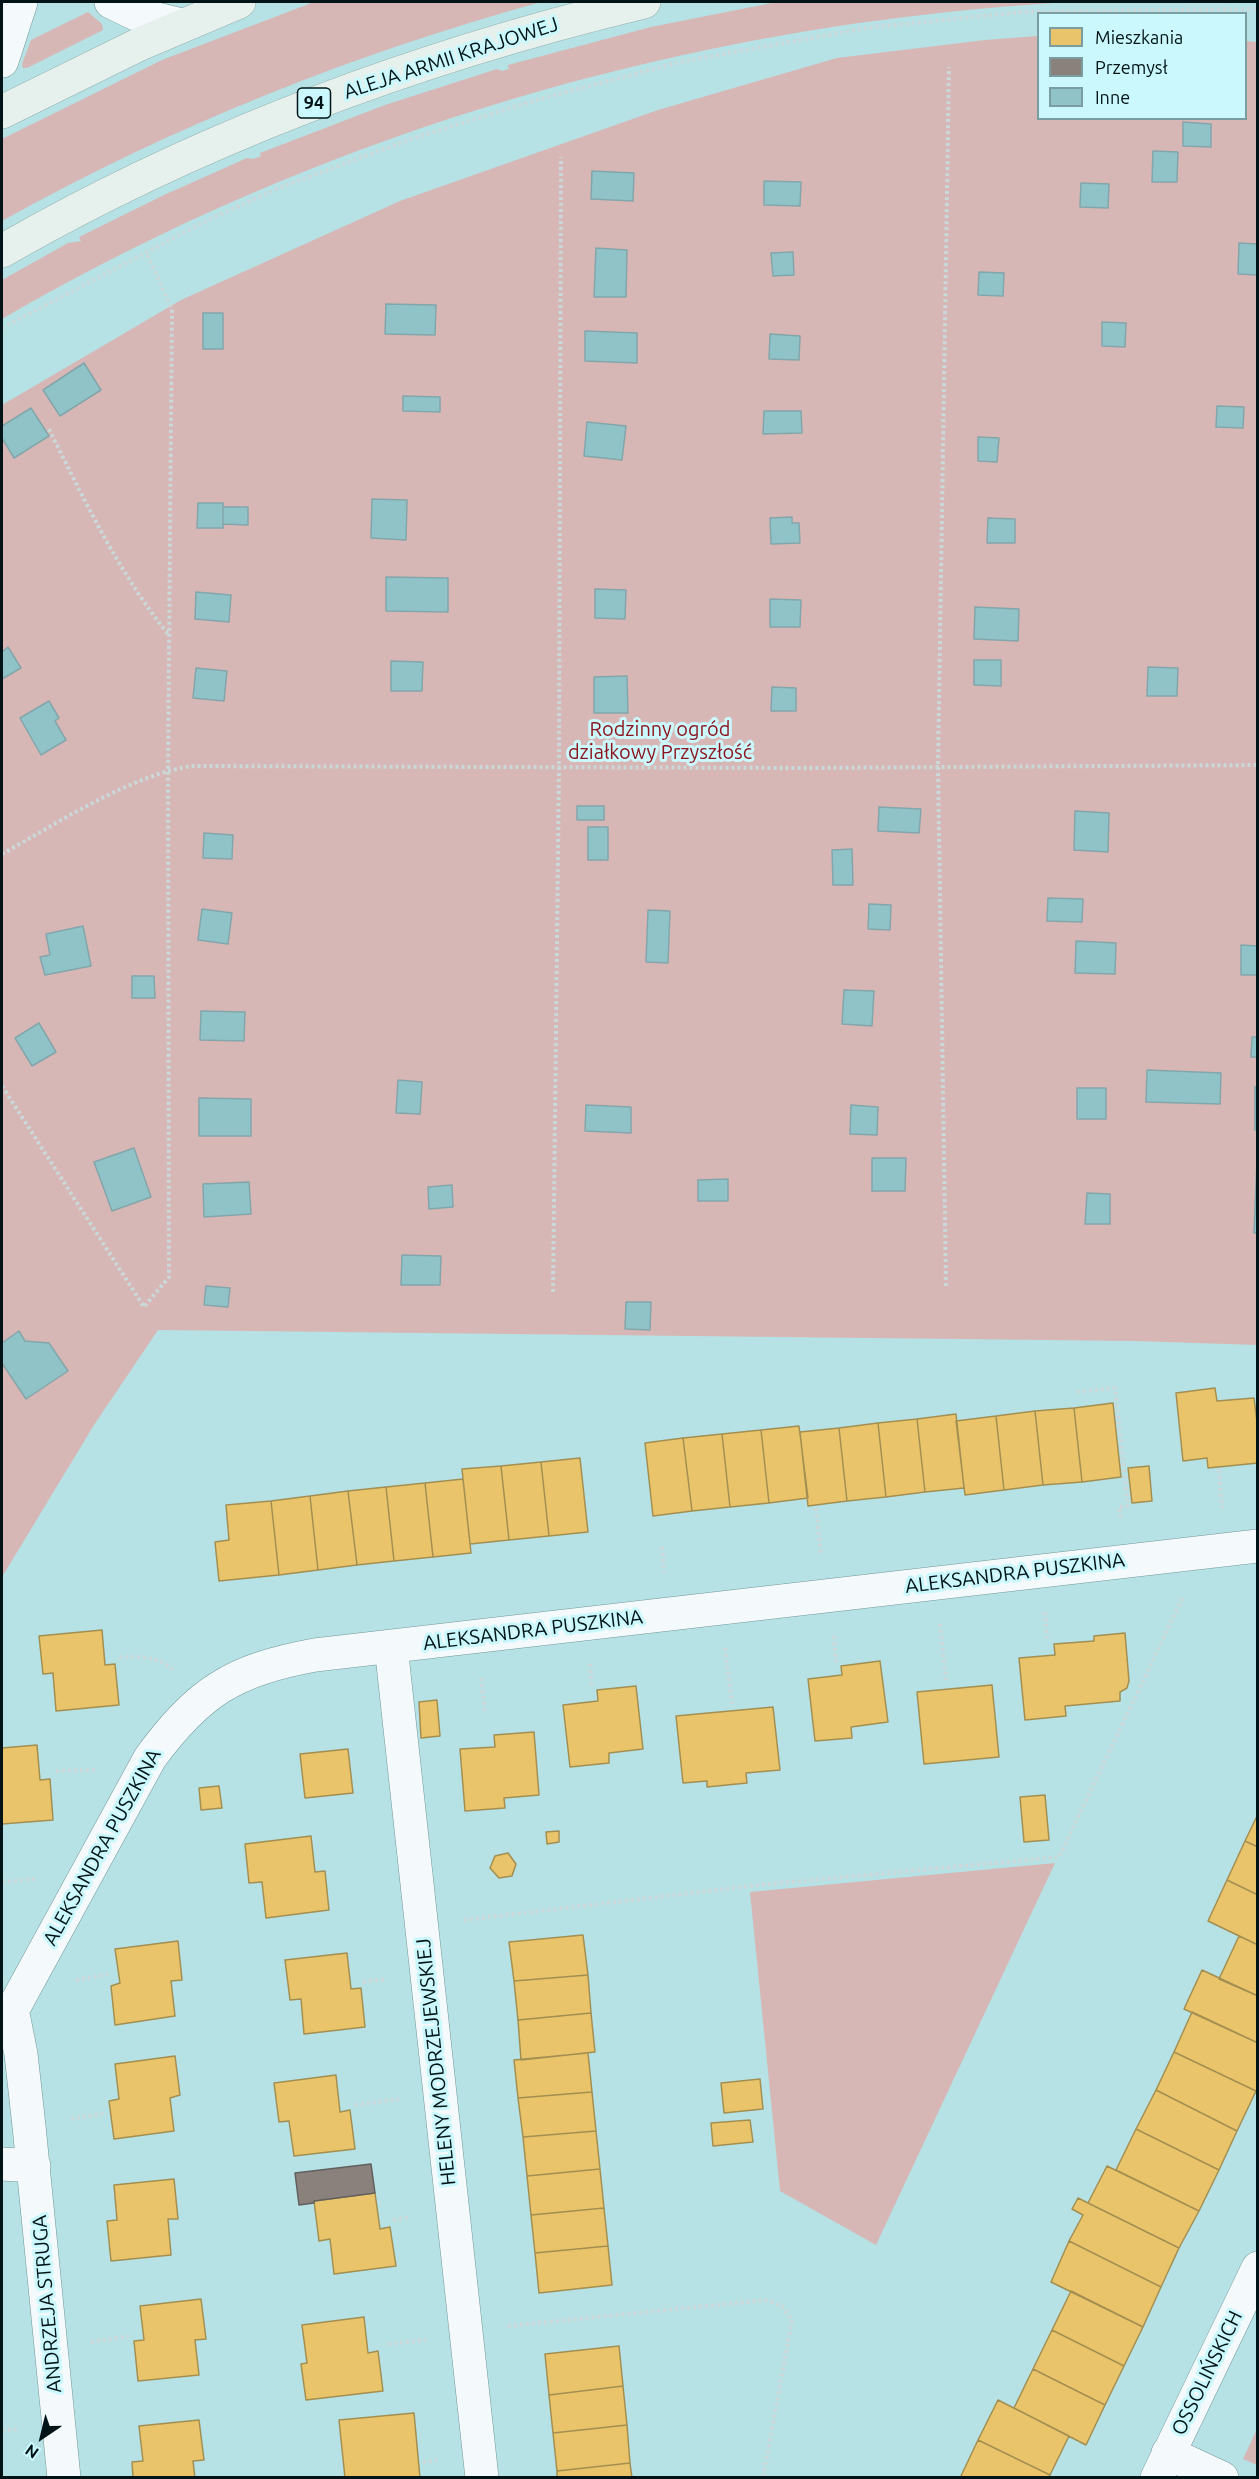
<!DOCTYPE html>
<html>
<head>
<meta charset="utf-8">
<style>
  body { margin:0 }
  #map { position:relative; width:1259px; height:2479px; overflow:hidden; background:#b6e1e5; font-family:Ubuntu,sans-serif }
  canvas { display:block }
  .frame { position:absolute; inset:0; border:3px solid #001417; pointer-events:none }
  .legend { position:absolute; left:1037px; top:12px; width:210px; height:108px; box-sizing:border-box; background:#cbf8fd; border:2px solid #7a9da1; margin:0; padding:8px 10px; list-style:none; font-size:18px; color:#001417 }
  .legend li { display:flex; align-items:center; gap:12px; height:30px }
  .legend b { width:30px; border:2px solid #7a9da1 }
  .north { position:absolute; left:12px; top:2407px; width:60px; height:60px; -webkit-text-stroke:4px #cbf8fd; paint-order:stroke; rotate:215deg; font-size:16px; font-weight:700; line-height:24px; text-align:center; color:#001417 }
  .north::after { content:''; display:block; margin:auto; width:21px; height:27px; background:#001417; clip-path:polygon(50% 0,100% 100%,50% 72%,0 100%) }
</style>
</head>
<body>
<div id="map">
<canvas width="1259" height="2479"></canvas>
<div class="frame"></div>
<ul class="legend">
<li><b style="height:16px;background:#e9c46a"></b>Mieszkania</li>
<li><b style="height:16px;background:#8a817c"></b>Przemysł</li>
<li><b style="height:16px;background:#90c3c8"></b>Inne</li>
</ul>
<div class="north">N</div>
</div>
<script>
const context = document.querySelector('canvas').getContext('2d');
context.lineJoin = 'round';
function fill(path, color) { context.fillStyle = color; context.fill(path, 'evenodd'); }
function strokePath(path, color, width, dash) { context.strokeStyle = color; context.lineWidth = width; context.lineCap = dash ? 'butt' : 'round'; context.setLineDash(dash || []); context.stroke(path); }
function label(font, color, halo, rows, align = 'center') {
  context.font = font + ' Ubuntu,sans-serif'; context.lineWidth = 6; context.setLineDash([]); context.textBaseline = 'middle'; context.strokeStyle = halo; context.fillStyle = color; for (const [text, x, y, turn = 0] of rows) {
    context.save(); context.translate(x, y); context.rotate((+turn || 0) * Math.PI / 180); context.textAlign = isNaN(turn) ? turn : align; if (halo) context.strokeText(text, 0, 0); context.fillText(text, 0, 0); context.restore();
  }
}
fill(new Path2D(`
  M314,2H541C353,54 172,126 2,221V139L162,60Z
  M777,2H1070C696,23 327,130 2,319V280L68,243L81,241L79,237L164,195L247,158L253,159L261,156L260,153L385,105L497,69L502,71L509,69L508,65L651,27Z
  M88,12L102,24L103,30L27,68H23L22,64L31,40Z
  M1038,36V118H1246V41L1257,42V1345L1135,1341L158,1330L94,1425L2,1577V405L181,300L400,201L658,110L837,58L985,40Z
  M1055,1863L876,2245L780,2191L750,1892Z
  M1257,2429L1258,2464L1257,2465L1243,2459Z`), '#d7b7b5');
const homes = new Path2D(`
  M1215,1388L1217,1401L1254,1398L1258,1430V1463L1208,1468L1207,1458L1183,1461L1176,1393Z
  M1113,1403L1121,1477L1082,1482L1074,1408Z
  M1074,1408L1082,1482L1043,1485L1035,1411Z
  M1035,1411L1043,1485L1004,1490L996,1416Z
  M956,1414L964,1488L925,1492L917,1419Z
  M996,1416L1004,1490L965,1495L956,1421Z
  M917,1419L925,1492L886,1497L878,1423Z
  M878,1423L886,1497L847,1501L839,1428Z
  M799,1426L808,1498L769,1503L761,1430Z
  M839,1428L847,1501L808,1506L800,1432Z
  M761,1430L769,1503L730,1507L722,1434Z
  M722,1434L730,1507L692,1511L683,1438Z
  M683,1438L692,1511L653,1516L645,1443Z
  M580,1458L588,1532L549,1536L541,1462Z
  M541,1462L549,1536L509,1540L501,1466Z
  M501,1466L509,1540L470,1544L462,1469Z
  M1149,1466L1152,1501L1132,1503L1128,1468Z
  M463,1479L471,1553L433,1557L425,1483Z
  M425,1483L433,1557L394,1561L386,1487Z
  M386,1487L394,1561L357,1565L348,1491Z
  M348,1491L357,1565L318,1570L310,1496Z
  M310,1496L318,1570L279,1575L271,1501Z
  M271,1501L279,1575L219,1581L215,1542L229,1540L226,1505Z
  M102,1630L105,1665L115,1664L119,1705L56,1711L53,1673L43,1674L39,1636Z
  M1125,1633L1129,1681L1127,1688L1120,1692V1701L1065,1706L1066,1716L1025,1720L1019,1658L1055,1655L1054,1644L1094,1641V1636Z
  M880,1661L888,1722L851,1727L852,1738L815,1741L808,1679L842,1675L841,1666Z
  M992,1685L999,1757L924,1764L917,1692Z
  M636,1686L643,1749L609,1753V1763L570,1767L563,1705L598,1701L597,1690Z
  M437,1700L440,1736L421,1738L419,1702Z
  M773,1707L780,1770L746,1773L747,1783L707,1787V1781L683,1783L676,1716Z
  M534,1732L539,1795L504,1798L505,1808L465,1811L460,1749L495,1747L494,1735Z
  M37,1745L40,1780L50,1779L53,1820L2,1824V1748Z
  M348,1749L353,1793L305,1798L300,1754Z
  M219,1786L222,1808L201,1810L199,1788Z
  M1045,1795L1049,1840L1024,1842L1020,1797Z
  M1258,1814V1847L1245,1841Z
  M559,1831V1842L547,1844L546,1832Z
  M311,1836L315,1872L325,1871L329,1910L266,1918L262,1882L249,1883L245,1844Z
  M1245,1841L1258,1847V1895L1227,1880Z
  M508,1853L516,1864L512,1876L499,1878L490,1868L495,1856Z
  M1227,1880L1258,1895V1945L1208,1921Z
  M583,1935L588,1975L514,1981L509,1942Z
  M1239,1936L1258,1945V1996L1219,1979Z
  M178,1941L182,1980L171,1981L175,2016L115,2025L111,1986L120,1983L115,1949Z
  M347,1953L351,1989L361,1988L365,2027L304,2034L301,1999L290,2000L285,1960Z
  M1202,1970L1258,1996V2043L1184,2009Z
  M588,1975L591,2013L518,2020L514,1981Z
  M1192,2012L1258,2043V2087L1256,2091L1174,2052Z
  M591,2013L595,2052L521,2060L518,2020Z
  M1174,2052L1256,2091L1237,2131L1156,2090Z
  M588,2053L592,2092L518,2098L514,2060Z
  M175,2056L180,2095L170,2098L174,2131L114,2139L109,2101L119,2099L115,2064Z
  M336,2075L340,2112L350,2110L355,2149L294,2156L289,2121L279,2122L274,2083Z
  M760,2079L763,2109L724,2113L721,2083Z
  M1156,2090L1237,2131L1219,2170L1136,2129Z
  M592,2092L596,2131L523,2137L518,2098Z
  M750,2120L753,2142L713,2146L711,2123Z
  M1136,2129L1219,2170L1199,2211L1116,2170Z
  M596,2131L600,2169L527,2176L523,2137Z
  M1107,2166L1199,2211L1179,2248L1088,2203Z
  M600,2169L604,2208L531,2215L527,2176Z
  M174,2179L178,2219H168L171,2255L111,2261L107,2221L117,2220L114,2185Z
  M375,2193L380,2229L390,2227L396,2266L334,2274L330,2239L319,2241L314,2201Z
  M1078,2198L1179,2248L1161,2287L1069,2241L1083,2215L1072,2209Z
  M604,2208L608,2246L535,2253L531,2215Z
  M1069,2241L1161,2287L1143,2327L1051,2282Z
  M608,2246L612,2285L539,2293L535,2253Z
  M1071,2291L1143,2327L1124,2366L1052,2330Z
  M201,2299L206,2339L195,2340L199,2375L138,2381L134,2341L144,2340L140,2306Z
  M364,2317L368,2353L378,2351L383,2391L306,2400L301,2364L307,2363L302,2325Z
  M1052,2330L1124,2366L1105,2405L1033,2369Z
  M619,2346L623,2386L549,2395L545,2354Z
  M1033,2369L1105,2405L1086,2445L1014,2408Z
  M623,2386L627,2425L553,2433L549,2395Z
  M998,2400L1069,2436L1050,2475L978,2440Z
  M414,2413L420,2478H345L339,2420Z
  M199,2420L204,2460L193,2461L195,2478H133L132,2462L143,2461L139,2426Z
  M627,2425L630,2463L557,2471L553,2433Z
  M978,2440L1050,2475L1049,2478H960Z
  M630,2463L632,2478H557V2471Z`);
fill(homes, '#e9c46a');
strokePath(homes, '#a38f51', 1.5);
const industry = new Path2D(`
  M371,2164L375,2193L314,2201V2203L299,2205L295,2173Z`);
fill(industry, '#8a817c');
strokePath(industry, '#61605e', 1.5);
const building = new Path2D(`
  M1183,122L1211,124V147L1183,146Z
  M1153,151L1178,152L1177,182H1152Z
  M592,171L634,173L633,201L591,199Z
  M764,181L801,182L800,206L764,205Z
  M1081,183L1109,184L1108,208L1080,207Z
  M1239,243L1258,244V275L1238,274Z
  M596,248L627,250L626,297H594Z
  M793,252L794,275L773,276L771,253Z
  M979,272L1004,273L1003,296L978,295Z
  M386,304L436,305L435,335L385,334Z
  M203,313H223V349H203Z
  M1102,322L1126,323L1125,347L1102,346Z
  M585,331L637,333V363L585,361Z
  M770,334L800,336L799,360L769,359Z
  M84,363L101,390L60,416L43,390Z
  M403,396L440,397V412L403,411Z
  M1217,406L1244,407L1243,428L1216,427Z
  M31,408L49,436L14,458L2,438V426Z
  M764,411H801L802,433L763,434Z
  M587,422L626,426L622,460L584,456Z
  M978,437L999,438L997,462L978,461Z
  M372,499L407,500L406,540L371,538Z
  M198,503H223V528H197Z
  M223,507H248V525L223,524Z
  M792,517V523H799L800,543L771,544L770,518Z
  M988,518L1015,519V543H987Z
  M386,577L448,578V612L386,611Z
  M595,589L626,590L625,619L595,618Z
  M196,592L231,595L229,622L195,619Z
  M770,599L801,600L800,627H770Z
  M975,607L1019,609L1018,641L974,639Z
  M8,647L21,668L2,679V652Z
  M974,660H1001V686L974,685Z
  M391,661L423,662L422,691H391Z
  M1148,667L1178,668L1177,696H1147Z
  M196,668L227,671L224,701L193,698Z
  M627,676L628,713H594V677Z
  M772,687L796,688V711H771Z
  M49,701L59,718L55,721L66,740L41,755L20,718Z
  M577,806H604V820H577Z
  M879,807L921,809L919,833L878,831Z
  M1075,811L1109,813L1108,852L1074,850Z
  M588,827H608V860H588Z
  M204,833L233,835L232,859L203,858Z
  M852,849L853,885H833L832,850Z
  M1048,898L1083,899L1082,922L1047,921Z
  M869,904L891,905L890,930L868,929Z
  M202,909L232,913L228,944L198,940Z
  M648,910L670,911L668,963L646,962Z
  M83,926L91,966L45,975L40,957L50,955L46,934Z
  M1076,941L1116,943L1115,974L1075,973Z
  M1241,945L1258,946V975H1241Z
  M132,976H154L155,998H132Z
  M844,990L874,991L872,1026L842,1024Z
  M201,1011L245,1012L244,1041L200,1040Z
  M39,1023L56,1052L32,1066L15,1038Z
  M1252,1037H1258V1057H1251Z
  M1147,1070L1221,1073L1220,1104L1146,1102Z
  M398,1080L422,1082L420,1114L396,1113Z
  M1255,1087H1258V1130H1255Z
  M1077,1088H1106V1119H1077Z
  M199,1098L251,1099V1136H199Z
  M586,1105L631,1107V1133L585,1131Z
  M851,1105L878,1107L877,1135L850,1134Z
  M134,1148L151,1197L112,1211L94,1162Z
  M872,1158H906L905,1191H872Z
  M1257,1162H1258V1233H1254Z
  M728,1179V1201H698V1180Z
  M249,1182L251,1214L204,1217L203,1184Z
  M452,1185L453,1207L429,1209L428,1187Z
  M1087,1193L1110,1194V1224H1085Z
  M402,1255L441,1256L440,1285H401Z
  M206,1286L230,1288L228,1307L204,1305Z
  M626,1302H651L650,1330L625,1329Z
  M19,1331L25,1341L49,1343L68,1371L26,1399L2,1363V1343Z`);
fill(building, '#90c3c8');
strokePath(building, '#83a6aa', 1.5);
const street = new Path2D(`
  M111,2L136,14L182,25
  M2,61L21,2
  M391,1646L482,2478
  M12,2009L21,2054L29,2126L64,2478
  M2,2029L150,1758C199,1691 234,1670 315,1655L1258,1546
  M2,2164L34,2166
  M1168,2453L1222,2478
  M1157,2478L1258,2268`);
const primary = new Path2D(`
  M2,112L140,44L239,2
  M2,251C202,136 420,56 644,2`);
strokePath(street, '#73979a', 34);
strokePath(primary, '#94b1ab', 34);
strokePath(new Path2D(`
  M2,328L210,219L279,188L411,139L533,101L680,62L866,28L1021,12L1258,9
  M49,429C84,499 119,574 169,635
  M2,854C56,824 132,774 193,766L803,768L1258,765
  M2,1086L144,1307L169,1277L168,769L172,309L146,252
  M946,1286L938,767L949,67
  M553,1292L559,768L561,157
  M1077,1392L1115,1388L1128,1506L1119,1507L1121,1520
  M1219,1470L1222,1508
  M816,1508L821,1555
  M662,1547L664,1573
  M1045,1612L1047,1638
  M940,1624L946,1680
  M834,1636L836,1662
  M725,1648L732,1704
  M119,1657C140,1657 158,1655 174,1671
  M590,1664L592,1687
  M481,1678L485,1713
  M56,1771L97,1770
  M2,1882L37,1879
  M464,1920L759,1885L1059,1857L1183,1597
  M76,1980L110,1974
  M363,1982L386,1979
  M355,2105L399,2099
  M71,2119L106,2113
  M393,2220L410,2217
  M508,2326L766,2300L782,2306L792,2320L763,2478
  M91,2342L129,2336
  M388,2344L426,2340
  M2,2430L19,2429
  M423,2462L437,2460`), '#cad8d9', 4, [3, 3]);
strokePath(street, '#f4fafb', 33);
strokePath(primary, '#e6f0ed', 33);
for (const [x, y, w] of [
  [314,103,33]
]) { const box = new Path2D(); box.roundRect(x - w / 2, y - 15, w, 30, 4.5); context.fillStyle = '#cbf8fd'; context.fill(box); strokePath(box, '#001417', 1.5); }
label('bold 18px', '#001417', null, [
  ["94",314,103]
]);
label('20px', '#001417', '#cbf8fd', [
  ["ALEJA ARMII KRAJOWEJ",451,58,-18],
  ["ALEKSANDRA PUSZKINA",1015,1573,-7],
  ["ALEKSANDRA PUSZKINA",533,1630,-7],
  ["ALEKSANDRA PUSZKINA",102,1847,-61],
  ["HELENY MODRZEJEWSKIEJ",436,2062,-96],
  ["ANDRZEJA STRUGA",47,2304,-95],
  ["OSSOLIŃSKICH",1207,2373,-64]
]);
label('20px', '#8d141c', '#cbf8fd', [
  ["Rodzinny ogród",660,729],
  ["działkowy Przyszłość",660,752]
]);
</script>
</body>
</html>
